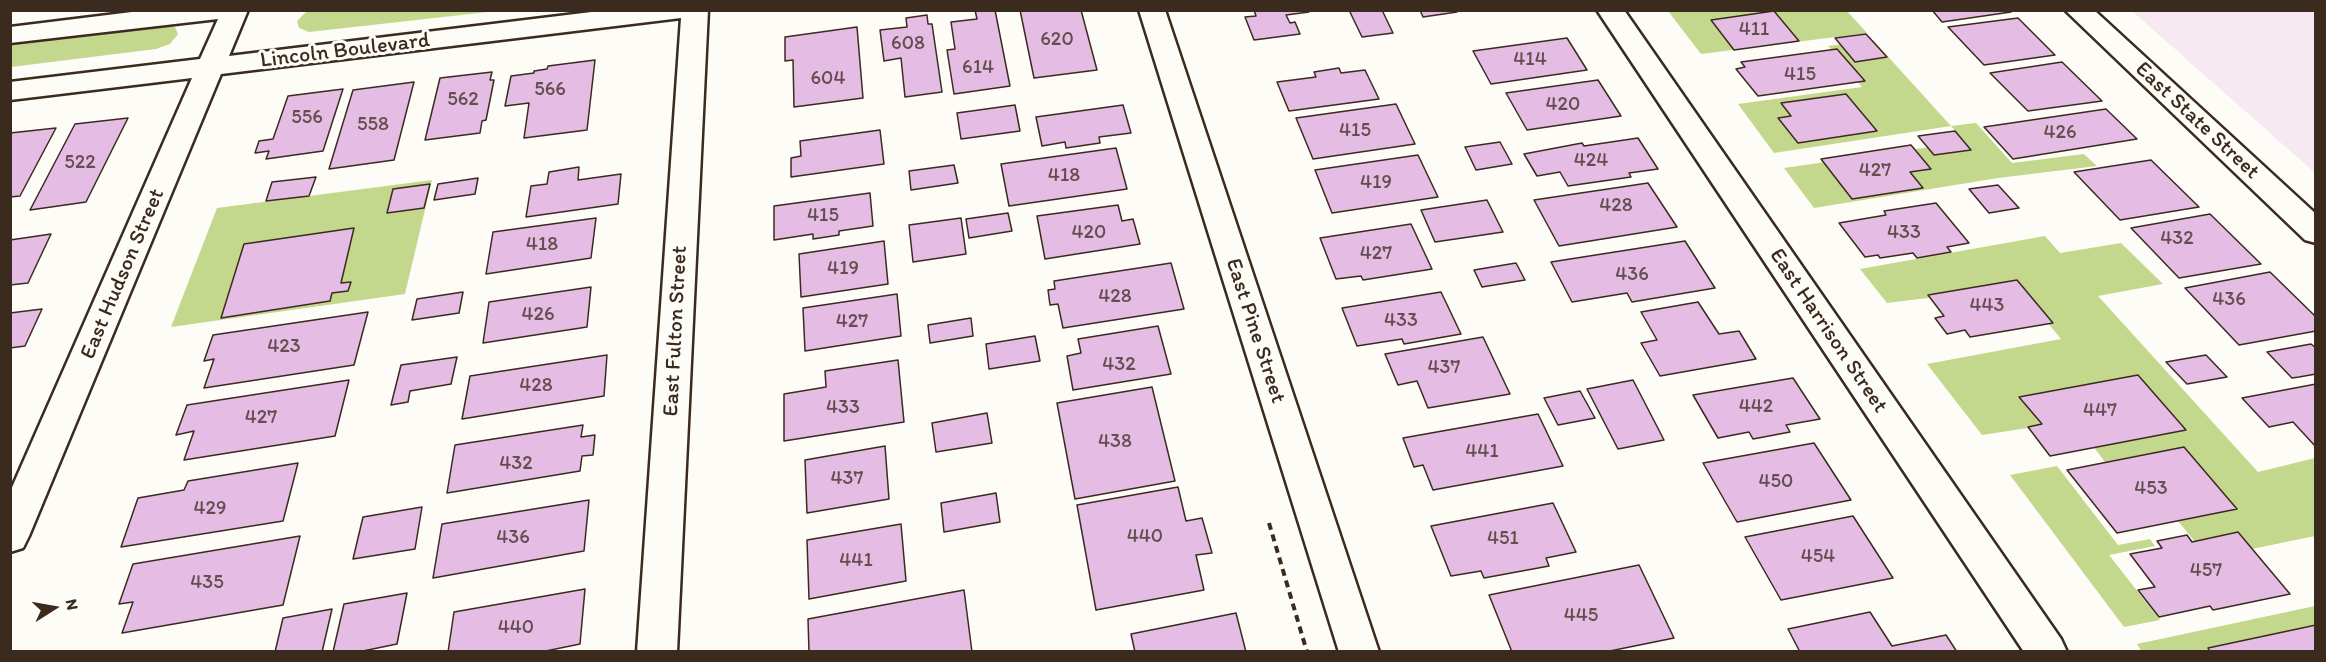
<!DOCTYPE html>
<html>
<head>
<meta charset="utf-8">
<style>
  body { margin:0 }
  #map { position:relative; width:2326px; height:662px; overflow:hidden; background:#fdfcf7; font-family:Itim,sans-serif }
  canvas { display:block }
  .frame { position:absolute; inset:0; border:12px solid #3b2a1e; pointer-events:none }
  .north { position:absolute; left:24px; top:578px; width:60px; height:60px; -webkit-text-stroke:4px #fdfcf7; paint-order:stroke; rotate:79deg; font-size:16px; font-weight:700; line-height:24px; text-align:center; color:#3b2a1e }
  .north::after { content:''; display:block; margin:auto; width:21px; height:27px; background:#3b2a1e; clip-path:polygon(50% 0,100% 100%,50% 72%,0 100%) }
</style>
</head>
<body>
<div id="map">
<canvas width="2326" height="662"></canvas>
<div class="frame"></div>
<div class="north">N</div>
</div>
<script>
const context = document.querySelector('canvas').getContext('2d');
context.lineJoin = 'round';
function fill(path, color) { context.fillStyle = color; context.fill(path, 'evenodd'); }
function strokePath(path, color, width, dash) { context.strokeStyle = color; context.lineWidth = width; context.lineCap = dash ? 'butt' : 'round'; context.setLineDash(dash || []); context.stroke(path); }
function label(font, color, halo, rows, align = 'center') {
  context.font = font + ' Itim,sans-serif'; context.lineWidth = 6; context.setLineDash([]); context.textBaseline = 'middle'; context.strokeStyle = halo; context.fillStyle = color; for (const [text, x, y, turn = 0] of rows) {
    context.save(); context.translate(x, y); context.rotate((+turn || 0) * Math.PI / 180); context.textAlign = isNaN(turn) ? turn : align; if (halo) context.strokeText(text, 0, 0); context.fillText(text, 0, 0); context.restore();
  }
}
fill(new Path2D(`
  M2132,11H2315V173Z`), '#f6e9f1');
fill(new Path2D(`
  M308,10H497V11L309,32L299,28L297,21Z
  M1668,11H1847L1867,33L1701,54Z
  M166,25L175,27L178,34L170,44L156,49L11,67L10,43Z
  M1873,40L1951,126L1976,123L2012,163L2084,154L2097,166L1998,178L1814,208L1784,168L1965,142L1951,126L1774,153L1738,104L1862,87L1828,46Z
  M432,180L405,294L171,327L217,208Z
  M2045,236L2060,253L2121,243L2163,284L2098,296L2258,472L2315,458V536L2208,558L2127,458L2105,462L2074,421L1982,435L1927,364L2061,339L2018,287L1887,303L1860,269Z
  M2057,466L2118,545L2150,539L2155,546L2109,555L2160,620L2124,627L2010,475Z
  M2315,606V651L2142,652L2137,644Z`), '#c4d88d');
const building = new Path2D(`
  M975,10H995L1010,86L954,94L947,50L955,49L951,22L977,19Z
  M1020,10H1081L1097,70L1034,78Z
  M1254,10H1309V12L1286,15L1290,23L1295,22L1300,34L1254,40L1245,17L1256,16Z
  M1349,10H1382L1393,33L1362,37Z
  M1420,10H1456L1457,12L1423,17Z
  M1932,10H2009L2011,12L1942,22Z
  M1774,11L1799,41L1734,50L1711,20Z
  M927,15L928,24H932L942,92L905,97L901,58L884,61L880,30L907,27L906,18Z
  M2018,18L2055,55L1984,65L1948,27Z
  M857,27L863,98L794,107L793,60L785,61V37Z
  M1866,34L1887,57L1855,62L1835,38Z
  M1567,38L1587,70L1491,84L1473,51Z
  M1837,49L1865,81L1758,96L1736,69L1745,67L1741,62Z
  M595,60L587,130L524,138L529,103L505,106L511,76L534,73V71L547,69L548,66Z
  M2062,62L2102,101L2028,111L1990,73Z
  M1339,68L1341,73L1365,70L1379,99L1289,111L1277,82L1316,77L1314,72Z
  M492,72L490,80H494L486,120L482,121L480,133L425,140L440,78Z
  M1598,80L1621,116L1527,130L1506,93Z
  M414,82L394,160L329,169L353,90Z
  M343,89L323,151L266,159L269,151L255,153L259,141L273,139L288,96Z
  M1846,94L1877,131L1798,143L1778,118L1791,116L1781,103Z
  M1396,104L1415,144L1313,159L1296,118Z
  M1015,105L1020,131L961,139L957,113Z
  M1123,105L1131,133L1099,137L1100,143L1066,148L1065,142L1042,146L1036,117Z
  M2106,109L2137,139L2013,159L1984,127Z
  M128,118L86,202L30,210L75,124Z
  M56,128L20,196L10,197V133Z
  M880,130L884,164L791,177V158L801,156L800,141Z
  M1955,131L1971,150L1934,155L1918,136Z
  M1638,138L1658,169L1629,173L1631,177L1568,186L1560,172L1537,176L1524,154L1582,143L1584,146Z
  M1500,142L1512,164L1476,170L1465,147Z
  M1911,145L1931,169L1910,172L1923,188L1852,199L1821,159Z
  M1116,148L1127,189L1009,206L1001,164Z
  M1418,155L1438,197L1332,213L1315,170Z
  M2151,160L2199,207L2120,220L2074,172Z
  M954,165L958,183L911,190L909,171Z
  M579,167L578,180L621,174L618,204L526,217L531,186L547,184L549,172Z
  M316,177L309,196L266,201L272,182Z
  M478,178L475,194L434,200L438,184Z
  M1648,183L1677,227L1559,246L1534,200Z
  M430,184L424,208L387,213L393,189Z
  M1998,185L2019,208L1989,213L1969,189Z
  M870,193L873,226L839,231V235L813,239V234L774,240V206Z
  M1487,200L1503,232L1435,242L1421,210Z
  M1936,203L1969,243L1947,247L1951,252L1917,258L1913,253L1880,258L1878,255L1865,257L1839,223L1886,215L1884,211Z
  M1118,205L1122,221L1133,219L1140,244L1045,259L1037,216Z
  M1008,213L1012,231L969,238L966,219Z
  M2210,214L2261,264L2179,278L2131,228Z
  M596,218L591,258L486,274L493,232Z
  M961,218L966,254L913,262L909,225Z
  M1411,224L1432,269L1363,280L1361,276L1336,279L1320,238Z
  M354,228L341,283L351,282L348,291L332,293L330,301L221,318L244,244Z
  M51,234L28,283L10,285V240Z
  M884,241L888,284L801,297L799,254Z
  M1685,241L1715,288L1632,302L1627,293L1572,302L1551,262Z
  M1171,263L1184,309L1063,328L1058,304L1050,305L1048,290L1055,289L1054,281Z
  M1516,263L1525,280L1482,287L1474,270Z
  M2270,272L2316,317V331L2239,345L2185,288Z
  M2017,280L2053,323L1970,337L1965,330L1947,334L1935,318L1944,316L1928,295Z
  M591,287L587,327L483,343L489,302Z
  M463,292L459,313L412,320L417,299Z
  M1441,292L1461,334L1404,344L1402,339L1357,346L1342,308Z
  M897,294L901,336L805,351L803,308Z
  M1698,302L1719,334L1739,331L1756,359L1660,376L1641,343L1657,340L1641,312Z
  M42,309L25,346L10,348V313Z
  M368,312L354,365L204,388L214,359L204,361L213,335Z
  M971,318L973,336L930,343L928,325Z
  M1158,326L1171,374L1073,390L1067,356L1081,353L1078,339Z
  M1035,336L1040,361L989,369L986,344Z
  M1483,337L1510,394L1428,408L1417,381L1398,385L1385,354Z
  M2311,344L2316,348V374L2299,377L2292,378L2267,352Z
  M607,355L604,396L462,419L470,376Z
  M2206,355L2227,377L2187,384L2166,362Z
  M457,357L451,384L410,391L408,402L391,405L401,365Z
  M898,360L904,422L784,441V394L826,387L825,371Z
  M2138,375L2186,430L2050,456L2028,427L2042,424L2019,397Z
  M1793,378L1820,419L1786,425L1790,432L1753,439L1749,432L1718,438L1693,395Z
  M349,380L335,436L184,460L194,431L176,435L187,405Z
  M1633,380L1664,440L1618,449L1587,389Z
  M2316,384V447L2293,422L2269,427L2242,398Z
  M1152,387L1175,481L1075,499L1057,403Z
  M1580,391L1595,418L1558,425L1544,398Z
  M987,413L992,443L936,452L932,423Z
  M1538,414L1563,466L1433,490L1423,465L1414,467L1403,438Z
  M583,425L581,437L595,435L593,455L582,456L580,471L447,493L455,445Z
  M1814,443L1851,500L1737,522L1703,463Z
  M885,446L889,499L807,513L805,460Z
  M2184,447L2237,509L2117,533L2067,470Z
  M298,463L283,521L121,547L138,498L184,490L188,481Z
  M1178,487L1186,521L1202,518L1212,553L1196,555L1204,590L1096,610L1077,505Z
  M996,493L1000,522L944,532L941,503Z
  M589,500L584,551L433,578L442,524Z
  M1553,503L1576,552L1546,558L1549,566L1484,578L1481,571L1451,576L1431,526Z
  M422,507L415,549L353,559L363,517Z
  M1853,516L1893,578L1781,600L1745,537Z
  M901,524L906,581L809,599L807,540Z
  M2238,532L2290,594L2213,610L2210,606L2159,617L2138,590L2155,587L2130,554L2162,548L2157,541L2187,535L2192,542Z
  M300,536L283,605L122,633L133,602L119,604L133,564Z
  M1639,565L1674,638L1605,652H1512L1489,595Z
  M585,589L580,644L541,652H448L454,612Z
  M964,590L972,652H809L808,619Z
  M407,593L397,644L358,652H333L344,604Z
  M332,609L322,652H275L283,618Z
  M1870,612L1892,646L1946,635L1957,652H1800L1788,629Z
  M1236,613L1246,652H1135L1131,634Z
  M2316,625V652H2210L2208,648Z`);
fill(building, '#e4bce4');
strokePath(building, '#3b2a1e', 1.5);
const minor = new Path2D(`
  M148,10H248L229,56L608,10H708L677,652H637L681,18L221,74L29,536L23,548L10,552V492L192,78L10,100V82L200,59L218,19L10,43V27Z
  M1139,10H1165L1379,652H1339Z
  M1597,10H1624L2061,639L2067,652H2024Z
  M2065,10H2094L2316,214V243L2305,240Z`);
strokePath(minor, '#3b2a1e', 5);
strokePath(new Path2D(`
  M1269,523L1307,652`), '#3b2a1e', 4, [7, 5]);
fill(minor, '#fdfcf7');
label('20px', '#654e50', null, [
  ["411",1754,30],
  ["620",1057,40],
  ["608",908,44],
  ["414",1530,60],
  ["614",978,68],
  ["415",1800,75],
  ["604",828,79],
  ["566",550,90],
  ["562",463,100],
  ["420",1563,105],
  ["556",307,118],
  ["558",373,125],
  ["415",1355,131],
  ["426",2060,133],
  ["424",1591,161],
  ["522",80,163],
  ["427",1875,171],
  ["418",1064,176],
  ["419",1376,183],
  ["428",1616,206],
  ["415",823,216],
  ["420",1089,233],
  ["433",1904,233],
  ["432",2177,239],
  ["418",542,245],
  ["427",1376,254],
  ["419",843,269],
  ["436",1632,275],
  ["428",1115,297],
  ["436",2229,300],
  ["443",1987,306],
  ["426",538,315],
  ["433",1401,321],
  ["427",852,322],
  ["423",284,347],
  ["432",1119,365],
  ["437",1444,368],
  ["428",536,386],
  ["442",1756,407],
  ["433",843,408],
  ["447",2100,411],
  ["427",261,418],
  ["438",1115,442],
  ["441",1482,452],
  ["432",516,464],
  ["437",847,479],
  ["450",1776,482],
  ["453",2151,489],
  ["429",210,509],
  ["440",1145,537],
  ["436",513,538],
  ["451",1503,539],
  ["454",1818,557],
  ["441",856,561],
  ["457",2206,571],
  ["435",207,583],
  ["445",1581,616],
  ["440",516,628]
]);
label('22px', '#3b2a1e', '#fdfcf7', [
  ["Lincoln Boulevard",345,51,-7],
  ["East State Street",2197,121,43],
  ["East Hudson Street",123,274,-67],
  ["East Fulton Street",676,331,-87],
  ["East Pine Street",1255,331,72],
  ["East Harrison Street",1828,331,56]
]);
</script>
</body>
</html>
